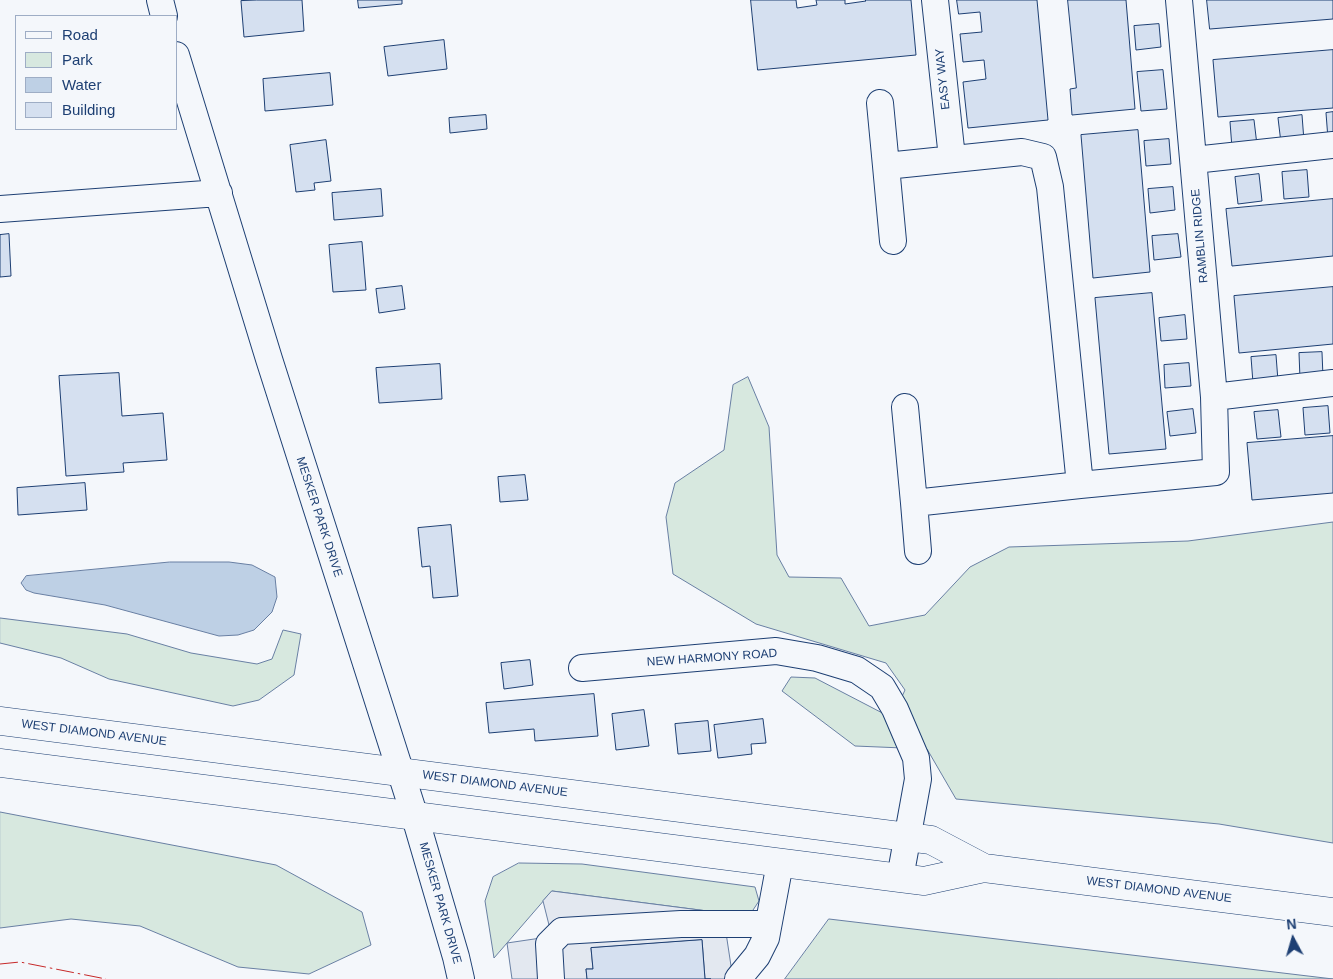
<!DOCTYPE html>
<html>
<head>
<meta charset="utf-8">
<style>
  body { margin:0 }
  #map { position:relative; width:1333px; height:979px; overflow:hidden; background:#f4f7fb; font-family:Helvetica,sans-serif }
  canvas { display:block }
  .legend { position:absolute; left:15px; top:15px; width:162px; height:115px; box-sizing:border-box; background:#f4f7fb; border:1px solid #9eadc5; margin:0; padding:6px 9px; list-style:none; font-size:15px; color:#1d3f73 }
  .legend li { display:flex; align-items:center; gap:10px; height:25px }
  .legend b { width:25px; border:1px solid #9eadc5 }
  .north { position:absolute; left:1268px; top:914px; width:50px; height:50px; -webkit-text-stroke:4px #f4f7fb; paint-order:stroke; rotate:354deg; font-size:14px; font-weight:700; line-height:20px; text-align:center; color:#1d3f73 }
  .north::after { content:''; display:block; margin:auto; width:18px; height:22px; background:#1d3f73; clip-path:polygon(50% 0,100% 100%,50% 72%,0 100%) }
</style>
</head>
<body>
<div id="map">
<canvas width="1333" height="979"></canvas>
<ul class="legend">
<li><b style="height:6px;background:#f4f7fb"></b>Road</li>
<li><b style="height:14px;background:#d7e8df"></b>Park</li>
<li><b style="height:14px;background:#bed0e5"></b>Water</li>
<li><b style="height:14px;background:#d5e0f0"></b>Building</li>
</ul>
<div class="north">N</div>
</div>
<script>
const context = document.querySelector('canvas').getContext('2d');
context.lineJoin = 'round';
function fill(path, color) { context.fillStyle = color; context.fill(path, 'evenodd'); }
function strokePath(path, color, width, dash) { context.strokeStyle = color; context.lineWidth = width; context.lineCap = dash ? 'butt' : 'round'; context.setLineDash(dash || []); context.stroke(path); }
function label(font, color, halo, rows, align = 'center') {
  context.font = font + ' Helvetica,sans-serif'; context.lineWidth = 4; context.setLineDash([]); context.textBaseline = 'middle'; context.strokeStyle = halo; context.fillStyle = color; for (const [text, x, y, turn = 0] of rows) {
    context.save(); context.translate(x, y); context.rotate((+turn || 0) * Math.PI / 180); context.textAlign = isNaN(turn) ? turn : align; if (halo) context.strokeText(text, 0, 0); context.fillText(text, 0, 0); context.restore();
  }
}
const green = new Path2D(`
  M748,377L769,427L777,555L789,577L841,578L869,626L925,615L970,567L1009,547L1188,541L1333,522V843L1219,824L956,799L927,749L855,746L782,691L791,677L815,678L892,718L905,690L886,663L756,624L673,574L666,517L675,483L724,450L733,385Z
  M0,618L127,634L191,653L257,664L272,659L283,630L301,634L294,675L259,700L233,706L109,679L61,658L0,643Z
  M0,812L276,865L362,912L371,945L309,974L238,967L140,926L71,919L0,928Z
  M519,863L582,864L755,887L759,901L751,913H723L552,891L494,958L485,901L493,877Z
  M829,919L1333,979H785Z`);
fill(green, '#d7e8df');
strokePath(green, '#687fa3', 1);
const parking = new Path2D(`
  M552,891L723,913L733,979H705L702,940L591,948L593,969H586L587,979H512L507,943L541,938L549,925L543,901Z`);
fill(parking, '#e3e8f0');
strokePath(parking, '#687fa3', 1);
const water = new Path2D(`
  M170,562H229L252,565L275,577L277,597L272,612L254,630L238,635L219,636L105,605L34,593L26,590L21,583L26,576Z`);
fill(water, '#bed0e5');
strokePath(water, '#687fa3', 1);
const building = new Path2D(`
  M257,0H302L304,31L244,37L241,1Z
  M358,0H402V4L359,8Z
  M751,0H796L797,8L817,5L816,0H845V4L866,1L865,0H911L916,55L758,70Z
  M957,0H1037L1048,120L968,128L963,82L986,79L984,60L963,62L960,34L982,32L980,12L959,14Z
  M1068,0H1126L1135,109L1072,115L1070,89L1076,88Z
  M1207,0H1333V19L1210,29Z
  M1159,24L1161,47L1136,50L1134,26Z
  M444,40L447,69L388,76L384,47Z
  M1333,50V108L1218,117L1213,60Z
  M1163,70L1167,109L1141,111L1137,72Z
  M330,73L333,105L265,111L263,79Z
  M1333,112V139H1328L1326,113Z
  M486,115L487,129L450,133L449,118Z
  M1302,115L1304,141L1281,143L1278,118Z
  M1254,120L1257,145L1232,148L1230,122Z
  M1138,130L1150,272L1093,278L1081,135Z
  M1169,139L1171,164L1146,166L1144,141Z
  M326,140L331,181L314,183L315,190L296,192L290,145Z
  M1307,170L1309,197L1284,199L1282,172Z
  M1259,174L1262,201L1238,204L1235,177Z
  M1173,187L1175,210L1150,213L1148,189Z
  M381,189L383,216L334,220L332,193Z
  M1333,199V256L1232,266L1226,209Z
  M9,234L11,276L0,277V235Z
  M1178,234L1181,257L1154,260L1152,236Z
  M362,242L366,290L333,292L329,245Z
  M402,286L405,309L379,313L376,289Z
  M1333,287V344L1239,353L1234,296Z
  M1152,293L1166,449L1109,454L1095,298Z
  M1185,315L1187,339L1161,341L1159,318Z
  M1322,352L1323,377L1300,379L1299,353Z
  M1276,355L1278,381L1253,383L1251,357Z
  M1189,363L1191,386L1165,388L1164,365Z
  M440,364L442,399L379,403L376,368Z
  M119,373L122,416L163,413L167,460L123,463L124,472L66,476L59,376Z
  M1328,406L1330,433L1305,435L1303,408Z
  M1193,409L1196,433L1170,436L1167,412Z
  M1278,410L1281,437L1257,439L1254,412Z
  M1333,436V493L1252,500L1247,443Z
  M525,475L528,500L500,502L498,477Z
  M85,483L87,510L18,515L17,488Z
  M451,525L458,596L433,598L430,566L422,567L418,528Z
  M530,660L533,685L504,689L501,663Z
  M594,694L598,736L535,741L534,729L489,733L486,703Z
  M644,710L649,746L616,750L612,714Z
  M763,719L766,743L751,744L752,754L718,758L714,725Z
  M708,721L711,751L678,754L675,724Z
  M702,940L705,979H711H587L586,969H593L591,948Z`);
fill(building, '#d5e0f0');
strokePath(building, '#1d3f73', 1);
const minor = new Path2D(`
  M160,0L164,16
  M935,0L952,158
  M176,55L269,359L415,817L456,957L461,979
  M880,103L886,166L1022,152L1043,157L1050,187L1080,485L914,503L905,407
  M1194,160L1333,145
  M886,166L893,241
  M0,209L219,193
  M1214,397L1333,383
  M1080,485L1216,472L1214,397L1179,0
  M914,503L918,551
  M582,668L776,651L817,658L857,670L882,687L895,709L916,758L918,779L900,878
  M551,979L549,944L562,931L681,924H768
  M738,979L757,956L766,938L780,863`);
const major = new Path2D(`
  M0,721L931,840L984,868
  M0,763L900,878L924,881L984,868L1333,912`);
strokePath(minor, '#1d3f73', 28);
strokePath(major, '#1d3f73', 29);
strokePath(minor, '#f4f7fb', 26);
strokePath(major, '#f4f7fb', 28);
strokePath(new Path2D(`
  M0,964L20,962L106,979`), '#c62828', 1, [18, 4, 2.5, 4]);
label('12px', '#1d3f73', '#f4f7fb', [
  ["EASY WAY",943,79,-96],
  ["RAMBLIN RIDGE",1200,236,-95],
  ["MESKER PARK DRIVE",319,517,72],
  ["NEW HARMONY ROAD",712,658,-4],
  ["WEST DIAMOND AVENUE",94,733,7],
  ["WEST DIAMOND AVENUE",495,784,7],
  ["WEST DIAMOND AVENUE",1159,890,7],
  ["MESKER PARK DRIVE",440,903,74]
]);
</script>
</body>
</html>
